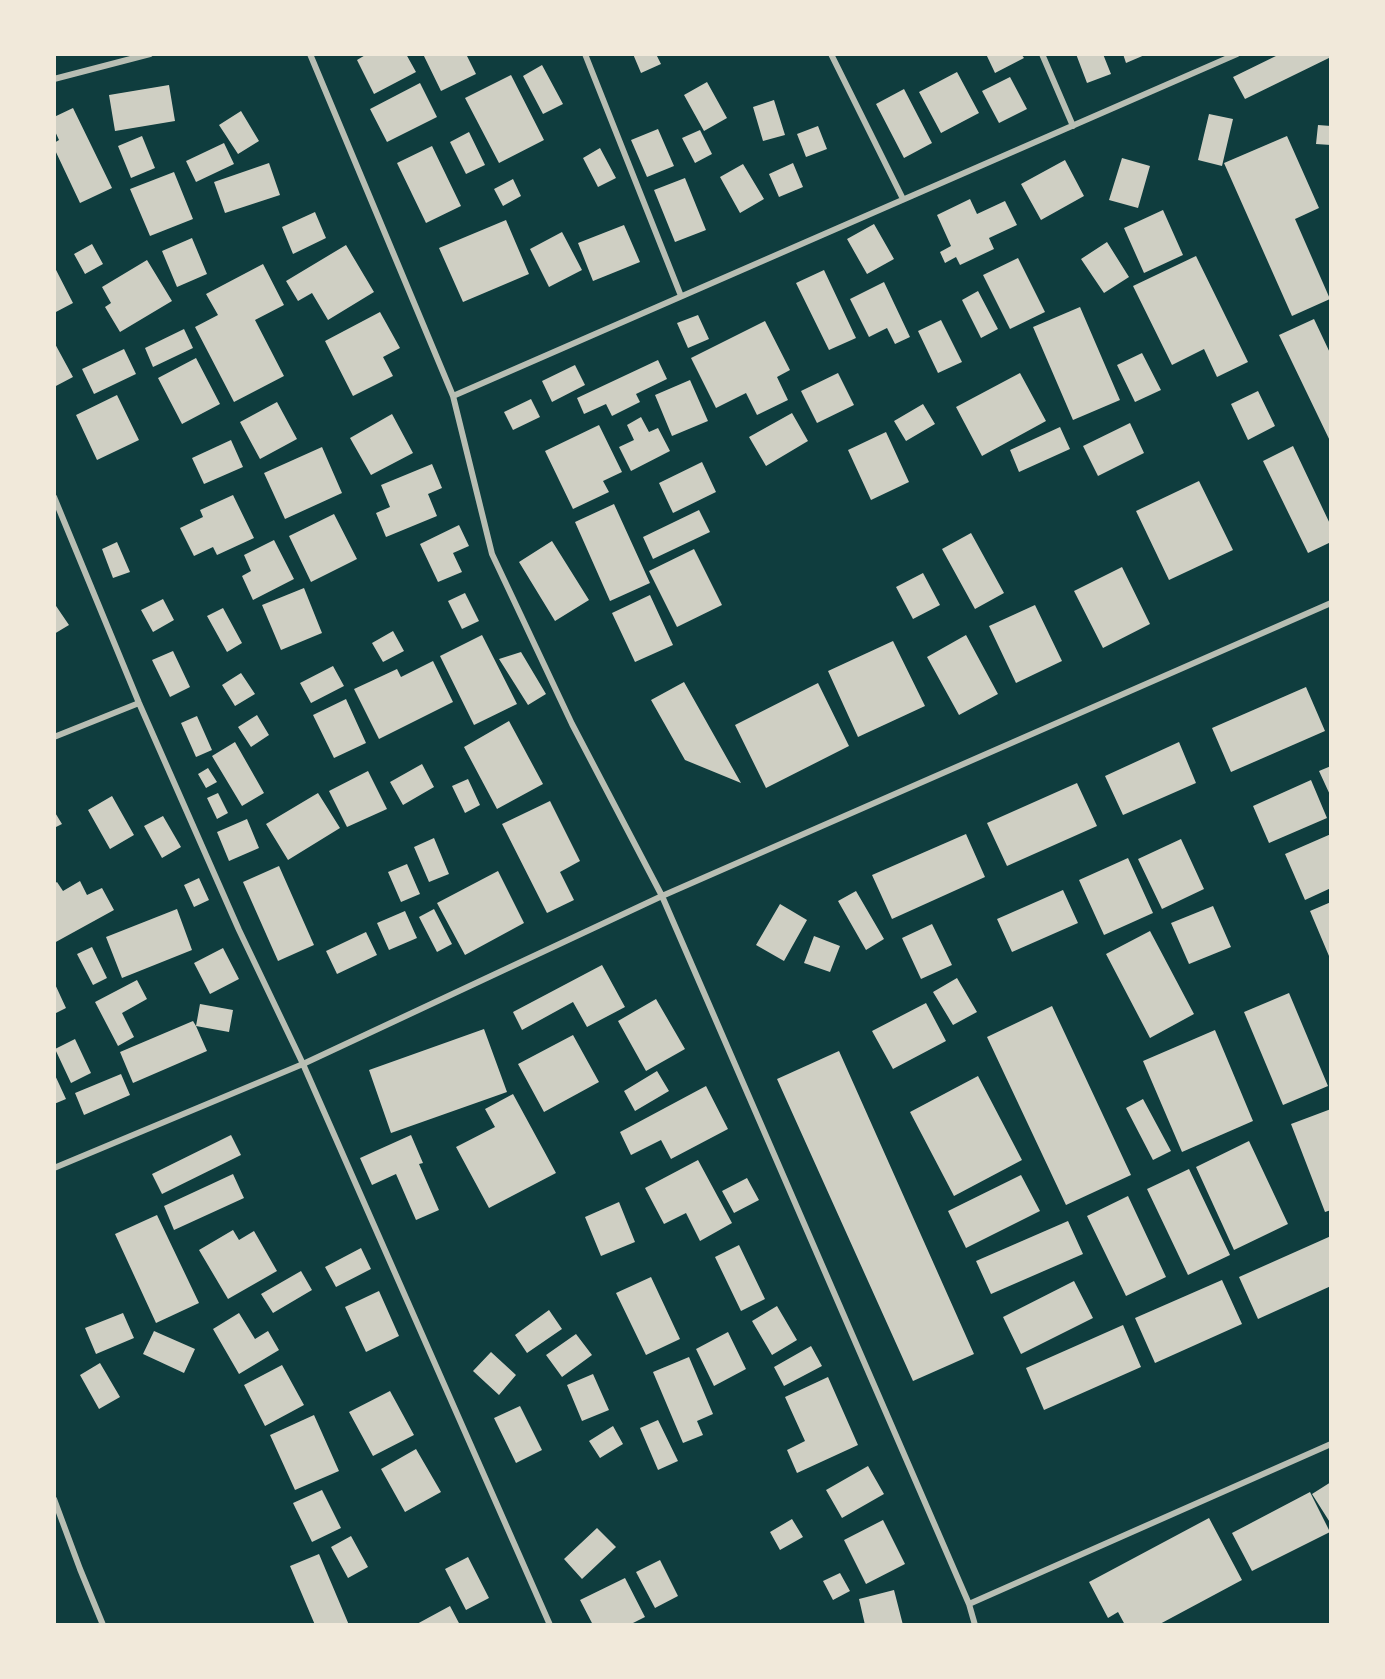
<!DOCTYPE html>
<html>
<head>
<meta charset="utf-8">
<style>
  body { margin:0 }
  #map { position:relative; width:1385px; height:1679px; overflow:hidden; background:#0f3d3e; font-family:Poppins,sans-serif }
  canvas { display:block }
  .frame { position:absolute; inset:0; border:56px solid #f1e9da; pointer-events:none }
</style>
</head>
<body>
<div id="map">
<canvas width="1385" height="1679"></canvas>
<div class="frame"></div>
</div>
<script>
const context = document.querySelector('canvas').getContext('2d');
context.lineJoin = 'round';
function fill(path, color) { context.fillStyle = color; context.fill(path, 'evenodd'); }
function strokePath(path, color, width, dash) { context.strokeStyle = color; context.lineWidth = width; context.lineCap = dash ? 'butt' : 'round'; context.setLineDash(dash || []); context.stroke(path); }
fill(new Path2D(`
  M367,54H406L416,72L374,94L357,60Z
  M423,54H466L476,74L441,91Z
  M633,54H656L661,64L641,73Z
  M986,54H1021L1024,58L995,73Z
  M1076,54H1103L1111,74L1087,83Z
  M1123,54H1147L1126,63Z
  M1280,54H1331V57L1245,99L1233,77Z
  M542,65L563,104L543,114L523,76Z
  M957,72L979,113L941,133L919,92Z
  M511,75L544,140L499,163L465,98Z
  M1010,77L1027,109L999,123L982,91Z
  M707,82L727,118L704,131L684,95Z
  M420,83L437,117L387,142L370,109Z
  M169,85L175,121L115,131L109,95Z
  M904,89L932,143L904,158L876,104Z
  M774,100L785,135L763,141L753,107Z
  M73,108L112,188L80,203L54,148V143L59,140L54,129V117Z
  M241,111L259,141L238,154L219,125Z
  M1209,114L1233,119L1222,166L1198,160Z
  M1318,125L1331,126V145L1316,144Z
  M818,126L827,149L806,157L797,134Z
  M658,129L674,166L647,177L631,140Z
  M700,130L712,154L695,163L682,138Z
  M469,132L485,165L466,174L450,142Z
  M142,136L155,168L131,178L118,146Z
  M1287,136L1319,208L1295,219L1330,299L1292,316L1224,163Z
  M224,143L234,164L196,182L186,161Z
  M432,146L461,206L426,223L397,163Z
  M600,148L616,178L598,187L583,158Z
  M1122,158L1150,166L1138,208L1109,200Z
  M1065,160L1084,196L1041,220L1021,184Z
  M269,163L280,195L225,213L214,182Z
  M793,163L803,187L779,197L769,174Z
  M743,164L764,199L740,213L720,177Z
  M174,172L193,219L150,236L130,189Z
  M685,178L706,230L675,242L654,190Z
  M513,179L521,196L503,206L494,189Z
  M970,199L977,214L1005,201L1017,225L989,238L994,249L960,265L956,257L945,263L940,252L951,246L937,215Z
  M1163,210L1183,255L1144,273L1124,228Z
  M315,212L326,238L293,254L282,227Z
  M506,220L529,274L463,302L439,248Z
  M874,224L894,259L867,274L847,239Z
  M624,225L640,262L593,281L578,243Z
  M562,232L582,270L549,287L530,249Z
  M192,238L207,274L177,287L162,251Z
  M1107,242L1129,277L1104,293L1081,259Z
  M92,244L103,264L85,274L74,254Z
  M346,245L374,292L328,320L312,293L298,301L286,281Z
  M1196,256L1248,362L1217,377L1204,349L1172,365L1133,286Z
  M1018,258L1045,312L1010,329L983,275Z
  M147,260L172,301L120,332L105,307L111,303L102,287Z
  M263,264L284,305L255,320L284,376L234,402L195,327L218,315L206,294Z
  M54,266L73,303L54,313Z
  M824,270L856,338L829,350L796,283Z
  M884,282L910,337L895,344L887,328L869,337L850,299Z
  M978,291L998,329L981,338L962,300Z
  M1080,307L1120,400L1073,420L1033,327Z
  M380,312L400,348L383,357L393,376L353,396L325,341Z
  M698,315L709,339L688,348L677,323Z
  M1314,319L1331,355V443L1279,335Z
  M941,320L962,362L938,373L918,331Z
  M765,321L790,370L777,377L788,400L757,415L746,393L716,408L691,358Z
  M184,329L193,348L153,367L145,348Z
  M54,342L73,377L54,387Z
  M124,349L136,374L94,394L82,369Z
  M1142,353L1161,390L1135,402L1117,365Z
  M196,358L220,404L182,424L158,378Z
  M658,360L667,379L636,394L640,402L612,416L606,404L584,414L577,398Z
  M575,365L585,385L552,402L542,381Z
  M838,373L854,405L817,423L801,391Z
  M1020,373L1046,421L982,456L956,407Z
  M690,380L708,421L672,436L655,395Z
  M1258,391L1275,426L1248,440L1231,404Z
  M117,395L139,440L97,460L76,415Z
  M531,399L540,417L513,430L504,412Z
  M277,402L297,439L260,459L240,422Z
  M923,404L935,424L906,441L894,421Z
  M792,413L808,441L766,466L749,437Z
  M392,414L413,453L371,475L350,438Z
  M641,417L649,432L658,428L670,451L631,471L619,447L634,440L627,425Z
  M1130,423L1144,453L1098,476L1083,446Z
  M599,425L622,472L603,481L609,492L573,509L545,451Z
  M1060,427L1070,449L1019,472L1010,450Z
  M886,432L909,482L871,500L848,450Z
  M231,440L243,467L204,484L192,458Z
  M1293,446L1331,526V542L1308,553L1263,461Z
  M322,447L342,493L285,519L264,473Z
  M702,462L716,492L673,513L659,483Z
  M432,464L442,488L428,494L437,516L386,537L376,513L390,507L381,485Z
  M1199,481L1233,550L1169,580L1136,511Z
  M233,495L254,538L217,555L213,547L194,556L180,528L203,517L200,510Z
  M614,504L650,583L610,601L575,522Z
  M699,510L710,532L653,559L643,537Z
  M334,514L357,559L311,582L289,536Z
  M459,525L469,546L453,553L462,572L438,582L420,544Z
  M971,533L1004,593L975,609L942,549Z
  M274,540L294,579L253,600L242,576L251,571L244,555Z
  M552,541L589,600L555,621L519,562Z
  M117,542L130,572L113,578L102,549Z
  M694,549L722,605L677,627L649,571Z
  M1122,567L1150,624L1103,648L1074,591Z
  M923,573L940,605L913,619L896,587Z
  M304,588L322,633L281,650L262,605Z
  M465,593L479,621L462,629L448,601Z
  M650,595L673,645L635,662L612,613Z
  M163,599L174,620L153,632L141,610Z
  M54,603L69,625L54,634Z
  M1035,605L1062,661L1016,683L989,626Z
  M223,608L242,643L227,652L207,616Z
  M393,631L404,651L383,662L372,643Z
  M482,635L517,704L474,725L440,656Z
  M966,635L998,694L959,715L927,657Z
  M893,641L925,706L858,737L828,671Z
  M173,651L190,687L170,697L152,660Z
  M521,652L546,694L528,705L499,659Z
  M433,661L453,702L379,739L354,689L397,669L401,677Z
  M333,666L344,686L311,703L300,683Z
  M241,673L255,694L235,706L222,685Z
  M684,682L741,783L685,760L651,700Z
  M818,683L849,746L766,788L735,725Z
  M1306,687L1325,731L1231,772L1212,728Z
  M346,699L366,743L334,758L313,715Z
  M257,715L269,735L251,747L238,727Z
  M197,716L212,750L196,757L181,723Z
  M509,721L543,784L497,809L464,747Z
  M235,742L264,793L242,806L212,756Z
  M1179,742L1196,783L1123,815L1105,776Z
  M422,764L434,787L403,805L390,782Z
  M1331,766V797L1319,771Z
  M208,768L217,782L206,788L198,774Z
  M368,771L387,809L347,827L329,791Z
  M468,779L480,805L465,813L452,786Z
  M1311,780L1327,818L1269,843L1253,806Z
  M1077,783L1097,826L1007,866L987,823Z
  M218,793L228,813L217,819L207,798Z
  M318,793L340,828L288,860L266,824Z
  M112,796L134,835L110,849L88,810Z
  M550,801L580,861L560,872L574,900L547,913L502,824Z
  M54,811L62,824L54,828Z
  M163,816L181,847L162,858L144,826Z
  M247,819L259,848L229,861L217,832Z
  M966,834L985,877L892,919L872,875Z
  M1331,834V888L1305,900L1285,854Z
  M434,838L449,874L429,882L414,847Z
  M1181,839L1204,889L1162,909L1138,859Z
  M1128,858L1153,913L1104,935L1079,880Z
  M407,864L420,894L401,902L388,872Z
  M279,866L314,945L278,961L243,882Z
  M498,871L524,923L465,955L437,903Z
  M199,878L209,900L194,907L184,885Z
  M80,881L87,895L102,888L114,910L54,943V884L57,882L63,891Z
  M1063,890L1078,923L1012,952L997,919Z
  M856,891L884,939L866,950L838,901Z
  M1331,902V955L1329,956L1310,911Z
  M780,904L807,920L784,961L756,945Z
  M1213,906L1231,947L1189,964L1171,923Z
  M177,909L192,950L122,978L106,937Z
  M434,909L452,944L437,952L419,917Z
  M405,911L417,938L389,950L377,923Z
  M932,924L952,965L921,979L902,938Z
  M1150,931L1194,1014L1150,1038L1106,954Z
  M366,932L377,955L337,974L326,951Z
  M814,936L840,946L830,972L804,963Z
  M92,947L107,978L93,985L77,954Z
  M223,948L239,979L210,994L194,963Z
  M602,965L625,1007L587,1027L573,1002L522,1030L513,1012Z
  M957,978L977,1012L953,1025L933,992Z
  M137,980L147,999L122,1013L134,1037L118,1046L95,1002Z
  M54,982L66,1008L54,1014Z
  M1289,993L1328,1086L1283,1105L1244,1012Z
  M656,999L685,1049L646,1071L618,1021Z
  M926,1003L946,1041L893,1069L872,1031Z
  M200,1004L233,1010L229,1032L196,1026L207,1051L133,1083L120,1052L193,1021L196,1026Z
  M1052,1006L1131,1175L1066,1205L987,1037Z
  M484,1029L507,1092L391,1133L369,1070Z
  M1215,1030L1253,1121L1182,1152L1143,1061Z
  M573,1035L599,1082L544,1112L518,1064Z
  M75,1039L91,1073L71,1083L55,1049Z
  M839,1051L974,1354L913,1381L777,1079Z
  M657,1071L669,1091L635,1111L624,1091Z
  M54,1073L66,1099L54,1104Z
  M121,1074L130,1095L84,1115L75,1093Z
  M978,1076L1022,1160L954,1196L910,1112Z
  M706,1086L728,1129L671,1159L661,1140L631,1155L620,1132Z
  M513,1094L556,1173L489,1208L456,1147L495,1127L485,1109Z
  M1143,1099L1171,1151L1153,1160L1126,1108Z
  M1331,1109V1210L1325,1212L1291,1124Z
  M231,1135L241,1155L162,1194L152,1174Z
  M411,1135L423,1163L419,1164L439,1210L416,1220L396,1174L372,1185L360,1158Z
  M1249,1141L1288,1224L1234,1250L1196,1167Z
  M698,1160L732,1223L700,1241L686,1213L664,1224L645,1188Z
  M1189,1169L1230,1255L1188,1275L1147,1189Z
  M233,1174L244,1198L174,1230L164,1206Z
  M1021,1175L1040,1211L966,1248L948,1211Z
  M747,1178L759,1200L734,1213L722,1191Z
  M1128,1196L1166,1277L1126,1296L1087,1216Z
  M619,1202L635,1242L601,1256L585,1217Z
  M157,1215L199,1303L156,1323L115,1234Z
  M1068,1221L1083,1254L991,1294L976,1261Z
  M233,1230L239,1240L254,1231L277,1271L228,1299L199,1250Z
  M1331,1236V1286L1258,1319L1239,1277Z
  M739,1245L765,1299L741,1311L715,1257Z
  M361,1248L371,1269L336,1287L325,1267Z
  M301,1271L312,1290L273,1313L261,1294Z
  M651,1277L680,1339L646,1355L616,1293Z
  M1222,1280L1242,1324L1155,1363L1135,1318Z
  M1074,1281L1093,1318L1021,1354L1003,1317Z
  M379,1291L399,1336L366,1352L345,1307Z
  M777,1306L797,1340L772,1355L752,1321Z
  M549,1310L562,1329L527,1353L515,1335Z
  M123,1313L134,1338L96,1354L85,1328Z
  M239,1313L255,1339L268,1331L279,1350L239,1374L213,1329Z
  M1123,1325L1141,1367L1044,1410L1026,1368Z
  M154,1331L195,1349L184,1373L143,1354Z
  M728,1332L746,1369L714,1386L696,1349Z
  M576,1334L592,1355L562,1377L546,1355Z
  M811,1346L822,1366L784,1386L774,1367Z
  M491,1352L516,1375L499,1395L473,1371Z
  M689,1357L713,1414L697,1421L703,1435L683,1443L653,1372Z
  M100,1363L120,1397L99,1409L80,1375Z
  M282,1365L304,1405L265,1426L244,1385Z
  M593,1374L609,1410L582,1421L567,1385Z
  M828,1377L858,1445L797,1473L787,1450L805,1441L785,1397Z
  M390,1391L414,1435L373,1456L349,1412Z
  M520,1406L542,1450L516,1463L494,1418Z
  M314,1415L339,1471L295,1490L270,1435Z
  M658,1420L678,1461L658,1470L640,1428Z
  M613,1426L623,1444L600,1458L589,1441Z
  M416,1449L441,1492L405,1512L381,1469Z
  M868,1466L884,1494L842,1518L826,1490Z
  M1331,1482V1524L1312,1494Z
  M322,1490L341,1528L312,1542L293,1503Z
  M1310,1492L1330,1532L1252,1571L1232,1533Z
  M1209,1518L1242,1580L1158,1625H1125L1118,1612L1108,1618L1089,1582Z
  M792,1519L803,1537L780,1550L770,1532Z
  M883,1520L905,1564L866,1584L844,1540Z
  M597,1528L616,1547L582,1579L564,1559Z
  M351,1536L368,1567L348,1578L331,1547Z
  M319,1554L349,1625H315L290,1566Z
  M468,1557L489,1598L466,1610L445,1569Z
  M660,1560L678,1596L655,1608L636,1572Z
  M840,1573L850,1591L833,1600L823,1581Z
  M625,1578L645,1617L629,1625H593L580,1600Z
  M894,1590L903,1625H865L859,1599Z
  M450,1606L460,1625H415Z`), '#cfcfc3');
strokePath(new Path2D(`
  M310,54L453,396L492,554L572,724L662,896L969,1604L975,1625
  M585,54L681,296
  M831,54L903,199
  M1042,54L1073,126
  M54,79L150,54
  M453,396L1237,54
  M54,497L139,703L239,930L303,1064L550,1625
  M54,737L139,703
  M54,1168L303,1064L662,896L1331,603
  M54,1499L80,1569L103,1625
  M969,1604L1331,1444`), '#b8beb3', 6);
</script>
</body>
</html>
